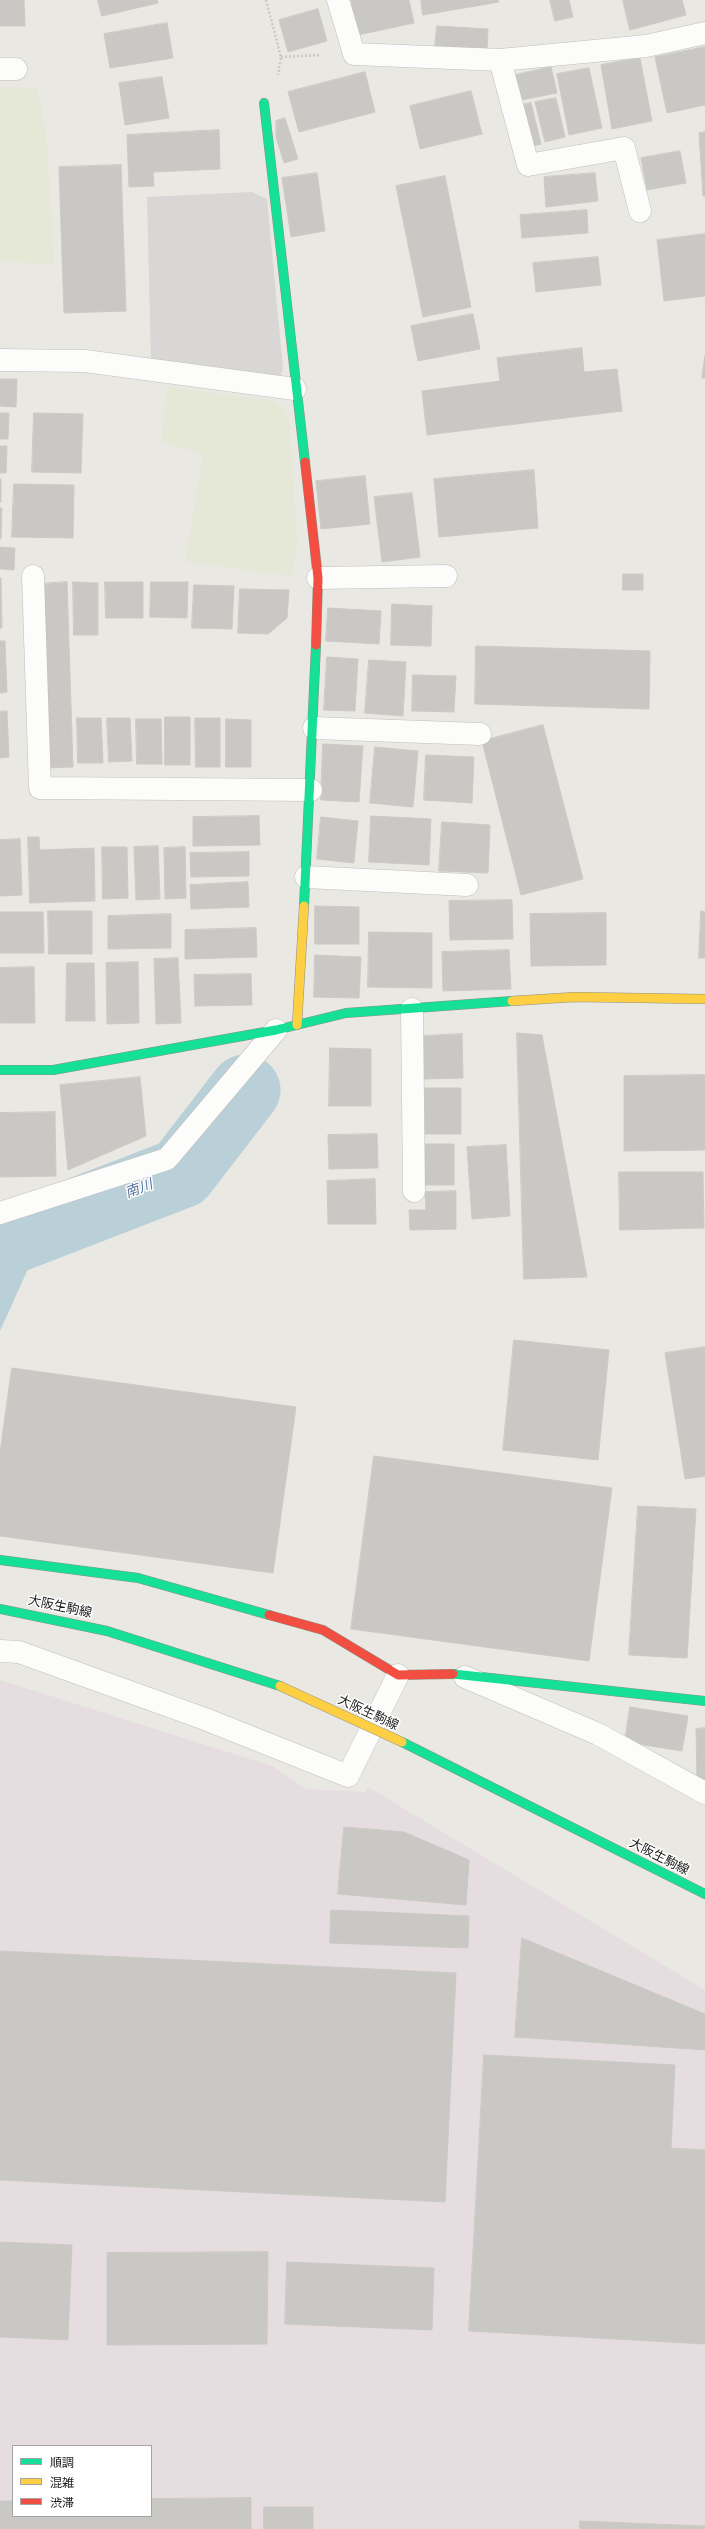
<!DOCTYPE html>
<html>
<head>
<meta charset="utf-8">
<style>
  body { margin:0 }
  #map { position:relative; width:705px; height:2529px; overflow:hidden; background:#e9e8e3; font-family:Arial,"Noto Sans JP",sans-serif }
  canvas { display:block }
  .legend { position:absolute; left:12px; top:2445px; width:140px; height:72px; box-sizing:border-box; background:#fff; border:1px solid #a4a4a4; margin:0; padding:5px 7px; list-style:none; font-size:12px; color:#1b1b1b }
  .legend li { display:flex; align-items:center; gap:8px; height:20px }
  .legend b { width:20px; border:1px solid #a4a4a4 }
</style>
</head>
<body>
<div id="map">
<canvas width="705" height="2529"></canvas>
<ul class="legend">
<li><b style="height:5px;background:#16e098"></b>順調</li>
<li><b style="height:5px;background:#ffcf43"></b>混雑</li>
<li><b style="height:5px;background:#f24e42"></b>渋滞</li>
</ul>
</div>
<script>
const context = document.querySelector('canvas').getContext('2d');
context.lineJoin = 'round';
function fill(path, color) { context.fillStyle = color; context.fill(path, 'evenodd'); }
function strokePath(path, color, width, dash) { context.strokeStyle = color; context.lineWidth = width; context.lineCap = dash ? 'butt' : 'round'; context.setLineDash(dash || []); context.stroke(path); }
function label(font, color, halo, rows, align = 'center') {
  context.font = font + ' Arial,"Noto Sans JP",sans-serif'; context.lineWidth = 3; context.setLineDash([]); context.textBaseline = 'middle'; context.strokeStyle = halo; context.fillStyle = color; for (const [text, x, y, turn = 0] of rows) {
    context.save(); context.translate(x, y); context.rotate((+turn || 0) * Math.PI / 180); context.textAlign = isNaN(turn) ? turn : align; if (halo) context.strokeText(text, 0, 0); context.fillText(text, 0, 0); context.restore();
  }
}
fill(new Path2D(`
  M252,192L267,199L283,369L279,379L151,361L147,197Z`), '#d8d7d5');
fill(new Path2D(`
  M0,1680L272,1766L306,1789L366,1792L368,1787L705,1990V2529H0ZM13,2446H151V2516H13Z`), '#e6dde1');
fill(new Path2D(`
  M38,87L47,142L54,264L0,262V88Z
  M167,387L275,401L284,409L289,420L298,544L291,576L185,562L203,454L161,442Z`), '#e6e8d7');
fill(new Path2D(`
  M12,1223L37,1249L0,1331V1229Z`), '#bad0d8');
strokePath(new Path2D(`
  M0,1243L181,1173L245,1090`), '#bad0d8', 71);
const building = new Path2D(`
  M0,0H24L25,26H0Z
  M98,0H157L158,3L102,16Z
  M351,0H409L414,23L358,35Z
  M421,0H498L499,2L423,15Z
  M550,0H569L573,17L555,21Z
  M623,0H682L686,15L630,30Z
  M318,9L327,41L288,52L279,20Z
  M167,23L173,58L110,68L104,34Z
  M437,26L488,29L487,51L435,47Z
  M705,47V105L667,113L655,57Z
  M640,58L652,121L612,129L601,65Z
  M551,67L557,93L516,101L511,76Z
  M589,68L602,128L569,135L557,74Z
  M365,72L375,112L299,132L288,92Z
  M162,77L169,118L125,125L119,83Z
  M471,91L482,134L420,149L410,106Z
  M556,98L565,137L545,142L535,102Z
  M531,103L541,144L527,147L517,106Z
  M285,118L298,159L284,163L276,137V121Z
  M219,130L220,169L153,172L154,186L129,187L127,135Z
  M705,132V196H703L699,133Z
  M680,151L686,183L647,190L641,158Z
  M121,165L126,311L64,313L59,167Z
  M317,173L325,231L291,237L282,178Z
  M595,173L598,201L546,207L544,177Z
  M445,176L471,307L423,317L396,186Z
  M587,210L588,233L522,238L520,215Z
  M705,234V296L664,301L657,240Z
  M598,257L601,285L536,292L533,263Z
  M473,314L480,349L418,361L411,326Z
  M582,348L584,372L617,369L622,411L427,435L422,391L500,381L497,358Z
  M705,356V378H702Z
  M0,379H17L16,407L0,406Z
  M0,413H9L8,439H0Z
  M34,413L83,414L81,473L32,472Z
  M0,446H7L6,473H0Z
  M534,470L538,528L439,537L434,479Z
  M365,476L370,524L321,529L316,481Z
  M0,479H1V502H0Z
  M14,484L74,485L73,538L12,537Z
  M412,493L420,557L382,562L374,497Z
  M0,508H2L1,539H0Z
  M0,547L15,548L14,570L0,569Z
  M623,574H643V590H623Z
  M0,578H1L2,628H0Z
  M67,582L73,767L45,768L39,584Z
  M73,582L98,583V635H74Z
  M105,582H143V618H106Z
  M151,582H188L187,618L150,617Z
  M194,585L234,586L232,629L192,628Z
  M240,589L289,590L287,618L268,634L238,633Z
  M392,604L432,606L431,646L391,645Z
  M328,608L381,611L379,644L326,641Z
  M0,641H5L7,692L0,693Z
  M476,646L650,651L649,709L475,704Z
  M327,657L358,659L355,711L324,710Z
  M369,660L406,662L403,716L365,713Z
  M413,675L456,676L454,712L412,711Z
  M7,711L9,757L0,758V712Z
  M165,717H190V765H165Z
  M77,718H101L103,763H78Z
  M107,718H130L132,761L109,762Z
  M195,718H220V767H196Z
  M136,719H161L162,764H137Z
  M226,719L251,720V767H226Z
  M543,725L583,879L521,895L482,741Z
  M323,744L363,746L359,802L321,800Z
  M375,747L418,751L413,807L370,803Z
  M426,755L474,757L472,803L424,800Z
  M259,816L260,845L193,846V817Z
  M371,816L431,819L429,865L369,862Z
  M321,817L358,821L354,863L317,859Z
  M442,822L490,825L488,873L439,871Z
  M28,837H39L40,850L94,848L95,901L30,903Z
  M20,839L22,895L0,896V840Z
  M158,846L160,899L136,900L134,847Z
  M102,847H127L128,898L103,899Z
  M185,847L186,898L165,899L164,848Z
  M249,852V876L191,877L190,853Z
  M248,882L249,907L191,909L190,885Z
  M512,900L513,939L450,940L449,901Z
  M315,906L359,907V944H315Z
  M48,911H92V954H49Z
  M701,911L705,912V958H699Z
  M0,912H43L44,953H0Z
  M606,913V965L531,966L530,914Z
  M171,914V948L108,949V916Z
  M256,928L257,957L185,959V930Z
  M369,932L432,933V988L368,987Z
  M509,950L511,989L443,991L442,952Z
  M315,955L361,957L359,998L314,997Z
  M178,958L181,1023L156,1024L154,959Z
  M138,962L139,1023L107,1024L106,963Z
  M67,963H94L95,1021H66Z
  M34,967L35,1023H0V968Z
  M251,974L252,1005L195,1006L194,975Z
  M517,1033L542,1035L587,1277L524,1279Z
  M462,1034L463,1078L423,1079L422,1036Z
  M330,1048L371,1049V1106H329Z
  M705,1075V1150L624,1151V1076Z
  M140,1077L146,1136L68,1170L60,1085Z
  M425,1088H461V1134H425Z
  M55,1112L56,1176L0,1177V1113Z
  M377,1134L378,1168L329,1169L328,1135Z
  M421,1144H454V1185H421Z
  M506,1145L510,1216L472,1219L467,1147Z
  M619,1172H703L704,1228L620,1230Z
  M375,1179L376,1224H328L327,1181Z
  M456,1191V1229L410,1230L409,1210H426L425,1192Z
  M514,1340L609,1350L598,1460L503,1450Z
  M705,1347V1476L685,1479L665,1353Z
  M12,1368L296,1407L273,1573L0,1536V1453Z
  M374,1456L612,1488L589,1661L351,1629Z
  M638,1506L696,1509L687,1658L629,1655Z
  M630,1707L688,1716L682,1751L625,1742Z
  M705,1728V1781H697L696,1729Z
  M344,1827L404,1832L469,1860L466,1905L338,1894Z
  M331,1910L469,1916L468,1948L330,1943Z
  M522,1938L705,2014V2050L515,2037Z
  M0,1951L456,1973L445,2202L0,2180Z
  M484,2055L675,2065L671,2148L705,2150V2344L469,2331Z
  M0,2242L72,2245L68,2340L0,2337Z
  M268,2252L267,2344L107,2345V2253Z
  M287,2262L434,2268L432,2330L285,2324Z
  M251,2498V2529H0V2501H13V2516H151V2499Z
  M264,2507H313V2529H264Z
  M580,2521L705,2526V2529H580Z`);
fill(building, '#cac8c5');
strokePath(building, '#cccac5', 1);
const street = new Path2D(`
  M338,0L354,54L500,60L646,46L705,33
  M500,60L528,165L624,148L640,211
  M0,69H16
  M0,360L85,361L295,389
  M33,576L40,788L311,790
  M318,578L446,576
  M314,728L480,734
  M306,877L467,885
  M412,1009L414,1191
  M0,1213L167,1159L276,1030
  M0,1651L19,1652L205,1719L348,1776L398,1675
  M465,1677L598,1734L705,1793`);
const fast = new Path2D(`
  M264,103L305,462
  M304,906L316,645
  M0,1070H53L276,1030L346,1013L512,1001
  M0,1560L138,1578L269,1615
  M0,1609L107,1631L280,1686
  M453,1674L705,1701
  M402,1742L705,1894`);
const slow = new Path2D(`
  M512,1001L575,997L705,999
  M297,1025L304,906`);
const jam = new Path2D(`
  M305,462L318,578L316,645
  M269,1615L323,1630L398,1675L453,1674`);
strokePath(street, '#bfbebc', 23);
strokePath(fast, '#8d907e', 10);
strokePath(slow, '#8d907e', 10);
strokePath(jam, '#8d907e', 10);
strokePath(new Path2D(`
  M266,0L281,57L278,75
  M281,57L321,55`), '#cfc5c2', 2.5, [2, 2]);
strokePath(street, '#fcfcfb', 22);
strokePath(fast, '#16e098', 9);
strokePath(slow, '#ffcf43', 9);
strokePath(jam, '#f24e42', 9);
const slowBridge = new Path2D(`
  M280,1686L402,1742`);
strokePath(slowBridge, '#9b9683', 10, []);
strokePath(slowBridge, '#ffcf43', 9);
label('13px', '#1b1b1b', '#fff', [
  ["大阪生駒線",60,1607,12],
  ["大阪生駒線",368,1713,25],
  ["大阪生駒線",659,1857,27]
]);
label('italic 14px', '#54739e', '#fff', [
  ["南川",139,1189,-21]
]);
</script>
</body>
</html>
